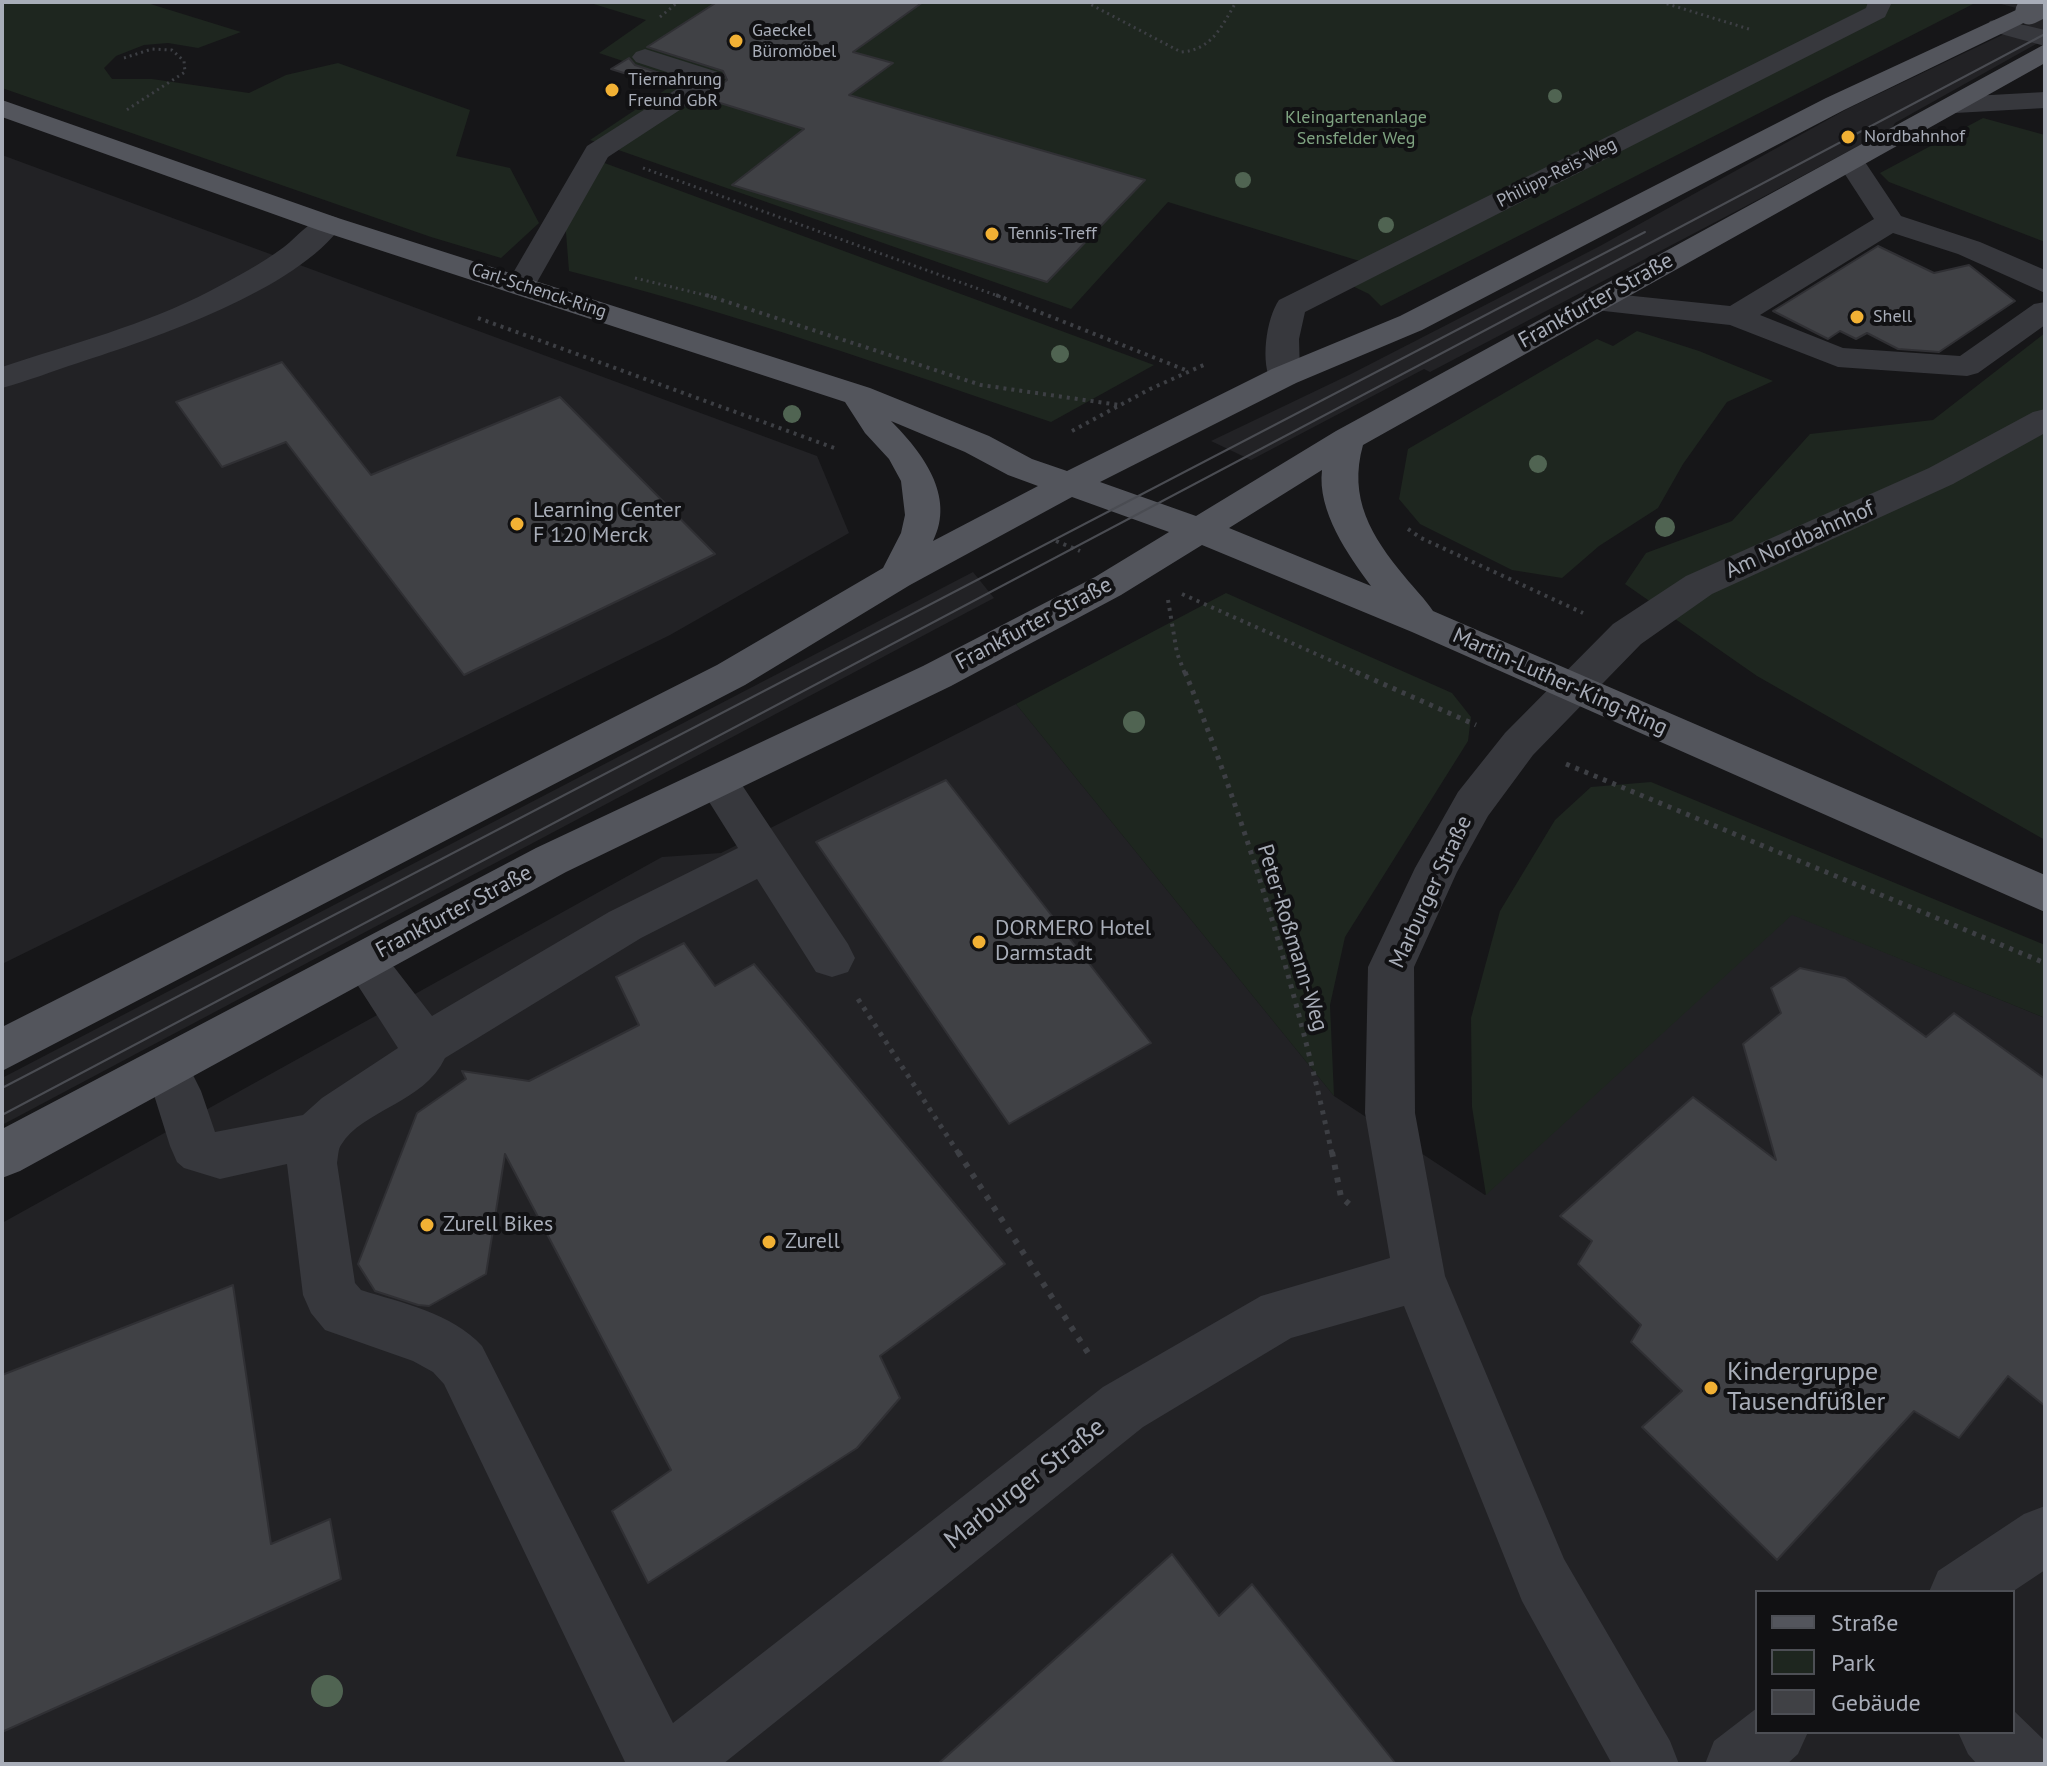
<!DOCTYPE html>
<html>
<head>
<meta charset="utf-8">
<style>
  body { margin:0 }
  #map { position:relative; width:2047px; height:1766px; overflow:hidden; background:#161618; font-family:"PT Sans",sans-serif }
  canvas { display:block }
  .frame { position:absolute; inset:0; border:4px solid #a8adb8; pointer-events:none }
  .legend { position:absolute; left:1755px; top:1590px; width:260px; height:144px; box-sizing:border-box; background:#111113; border:2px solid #4d4f55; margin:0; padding:10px 14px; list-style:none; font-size:24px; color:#a8adb8 }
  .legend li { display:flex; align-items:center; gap:16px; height:40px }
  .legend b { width:40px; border:2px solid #4d4f55 }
</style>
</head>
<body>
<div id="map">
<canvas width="2047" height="1766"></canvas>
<div class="frame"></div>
<ul class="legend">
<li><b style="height:10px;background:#53555c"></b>Straße</li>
<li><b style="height:22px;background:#1e261f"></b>Park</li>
<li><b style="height:22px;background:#404145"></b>Gebäude</li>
</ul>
</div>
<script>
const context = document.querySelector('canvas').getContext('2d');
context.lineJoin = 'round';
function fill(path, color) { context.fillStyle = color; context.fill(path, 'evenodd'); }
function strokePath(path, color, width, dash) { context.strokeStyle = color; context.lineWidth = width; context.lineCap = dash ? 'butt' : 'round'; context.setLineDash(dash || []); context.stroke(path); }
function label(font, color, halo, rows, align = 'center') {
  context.font = font + ' "PT Sans",sans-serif'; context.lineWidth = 8; context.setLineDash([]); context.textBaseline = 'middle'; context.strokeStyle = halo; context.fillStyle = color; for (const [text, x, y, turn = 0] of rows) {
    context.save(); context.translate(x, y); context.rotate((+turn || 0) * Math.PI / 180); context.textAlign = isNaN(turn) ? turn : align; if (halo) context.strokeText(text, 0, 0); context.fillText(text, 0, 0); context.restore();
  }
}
fill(new Path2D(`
  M1993,2H2045V39L1895,123L1892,128L1746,206L1430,372L1424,369L1251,460L1211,441L1351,374L1600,246L1847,109L2044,15Z
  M2,155L817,456L849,533L670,635L2,964Z
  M973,572L994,598L2,1125V1078Z
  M1016,704L1334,1096L1485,1195L1792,914L2045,1018V1764H2V1223L662,857L721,853ZM1757,1592H2013V1732H1757Z`), '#222225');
fill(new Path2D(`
  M2,2H144L241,32L198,48L168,43L144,45L116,56L104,68L112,79H152L249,93L286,75L338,63L470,110L456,156L510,168L539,223L501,258L431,237L2,88Z
  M587,2H1977L1381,306L1369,294L1342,281L1366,263L1168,202L1071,309L590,140L680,80L599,53L646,20Z
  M1983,118L2045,135V242L1889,182L1880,173Z
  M599,161L1154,365L1051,422C891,367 733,313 569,271L565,220Z
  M1637,331L1699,351L1773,381L1727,402L1683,464L1658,508L1599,546L1562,578L1512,570L1420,524L1399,499L1408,449L1597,339L1613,346Z
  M2045,333V840L1757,676L1625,584L1646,553L1732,521L1810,434L1933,420Z
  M1226,593L1452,693L1471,717L1468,741L1345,937L1330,1005L1334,1096L1016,704Z
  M1651,782L2045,945V1018L1792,915L1486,1195L1472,1107L1471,1018L1500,911L1555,820L1591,787Z`), '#1e261f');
const building = new Path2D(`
  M717,2H923L853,52L893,63L849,95L1145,180L1047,282L732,185L804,129L704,98L727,80L723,71L647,47Z
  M629,58L635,65L684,81L672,88L611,69Z
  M1878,246L1934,273L1969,265L2015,301L1939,352L1898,349L1867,333L1856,339L1840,331L1828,339L1773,311Z
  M282,362L371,475L560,397L715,554L464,675L286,442L222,467L176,402Z
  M946,780L1151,1043L1009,1124L816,842Z
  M684,943L715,986L754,964L1005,1264L880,1356L900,1398L857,1448L648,1583L612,1511L671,1470L505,1154L486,1274L429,1306L418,1305L375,1291L358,1264L417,1113L466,1079L462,1071L529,1081L639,1025L616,977Z
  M1800,968L1845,978L1926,1037L1954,1013L2045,1079V1406L2008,1376L1959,1438L1914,1411L1777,1560L1642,1427L1682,1391L1631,1342L1641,1325L1578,1264L1592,1241L1560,1216L1693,1097L1776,1160L1743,1044L1781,1013L1771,988Z
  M233,1285L271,1544L330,1519L341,1579L2,1732V1375Z
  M1172,1554L1219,1616L1252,1584L1396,1764H938Z`);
fill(building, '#404145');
strokePath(building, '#303034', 2);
strokePath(new Path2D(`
  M1086,2L1181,52C1212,50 1222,26 1236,2
  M1661,2L1752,30
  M660,17L678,2
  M124,58L152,49L172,50L184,61L185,72L125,111
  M643,168L1001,297
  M635,278L713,297`), '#3d3f44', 3, [2, 4]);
strokePath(new Path2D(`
  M706,295L981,385L1119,405
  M996,295L1188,371
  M478,318L837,449
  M1072,431L1150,389L1206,364
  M1408,529L1421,538L1583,613
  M1056,541L1080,551
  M1182,594L1361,674
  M1168,600L1177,653L1185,674`), '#3d3f44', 4, [3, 5]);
strokePath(new Path2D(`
  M1185,672C1248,827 1297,990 1332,1154
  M1356,672L1476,725
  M1566,764L2045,963
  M858,999L959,1154`), '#3d3f44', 5, [4, 6]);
strokePath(new Path2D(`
  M958,1152L1092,1359
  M1332,1152L1341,1197L1349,1204`), '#3d3f44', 6, [5, 8]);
fill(new Path2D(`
  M1868,2H1892L1885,17L1305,312L1299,339L1300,376L1296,383L1284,386L1272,383C1260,364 1266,319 1279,300L1866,8Z
  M1999,19L2045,30V46L1990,31L1987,26L1990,21Z
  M645,49L721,73L725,78L721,83L608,157L532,291L521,294L510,291L506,285L587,146L691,80L636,62L632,57L636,52Z
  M2045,92V108L1955,113L1946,111L1942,105L1946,99L1955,97Z
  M1851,154L1861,156L1901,216L1980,242L2045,270V293L1958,254L1893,233L1760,315L1843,348L1960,356L2034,304L2045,302V325L1978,373L1967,376L1838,367L1730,325L1595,310L1584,308L1580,301L1584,294L1595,292L1730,306L1874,219L1837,162L1841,156Z
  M328,215L338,218L343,224C296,291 154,338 78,363C53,371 28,381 2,388V367C71,344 145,325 210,291C235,278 261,264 284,247C298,236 310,220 328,215Z
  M2045,409V433L1953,484L1712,594L1641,644L1533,755L1488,816L1457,872L1414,967L1415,1113L1445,1276L1564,1559L1670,1741L1679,1764H1612L1522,1601L1404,1306L1291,1338L1143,1427L723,1764H626L444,1384L433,1372L413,1361L325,1330L311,1313L303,1295L287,1164L220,1179L184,1168L177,1162L170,1146L154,1095L141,1068L148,1053L165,1047L182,1053L201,1091L215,1132L303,1115L322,1098L398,1048L355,981L362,967L378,961L394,967L432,1016L609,912L738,848L696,781L702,770L717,765L732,770L848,944L855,958L848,972L832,977L816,972L757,879L641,938L445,1058C424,1103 362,1110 341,1145C338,1149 338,1158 337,1163L355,1283L361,1290C402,1303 452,1313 482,1346L673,1723L1103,1387L1261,1296L1390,1258L1365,1113L1368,967L1415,868L1458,792L1505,733L1613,624L1686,576L1929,468L2033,412Z
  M2045,1506V1570L2012,1592H1929L1938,1571L2024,1514Z
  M1757,1708V1732H1808L1798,1754L1787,1764H1705L1714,1741Z
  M2013,1710L2045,1741V1764H1977L1968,1754L1958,1732H2013Z`), '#37383d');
fill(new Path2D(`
  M2029,4L2038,6L2041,11L2038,16L1844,110L1422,330L1296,383L1100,482L1196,516L1336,431L2045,44V63L1363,445C1348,498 1371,536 1405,577C1414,588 1425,599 1433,611L2045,875V912L1412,632L1202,545L1121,595L951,686L566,872L20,1171L2,1178V1129L536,848L923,666L1095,577L1169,532L1072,497L910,585L745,685L2,1071V1027L717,665L883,568L901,533L905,515L901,481L889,459L865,433L845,402L318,230L2,117V100L338,218L870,388L989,436L1032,459L1067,471L1272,369L1400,316L1826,98ZM891,421L965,452L1008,475L1038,486L933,541C956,496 922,452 891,421ZM1322,470C1317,511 1348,555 1371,586L1229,528Z`), '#53555c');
strokePath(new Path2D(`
  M2,1088L1645,232
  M2,1115L2045,34`), '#4a4c52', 2);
strokePath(new Path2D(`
  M2029,2L2045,6`), '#4a4c52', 4, [6, 5]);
strokePath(new Path2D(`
  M2029,11L2045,3`), '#53555c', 27);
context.fillStyle = '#506452';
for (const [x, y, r] of [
  [1555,96,7],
  [1243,180,8],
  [1386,225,8],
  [1060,354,9],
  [792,414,9],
  [1538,464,9],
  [1665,527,10],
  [1134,722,11],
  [327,1691,16]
]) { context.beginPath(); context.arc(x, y, r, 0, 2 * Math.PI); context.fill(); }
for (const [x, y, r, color] of [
  [736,41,8,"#f2b134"],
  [612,90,8,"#f2b134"],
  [1848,137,8,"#f2b134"],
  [992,234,8,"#f2b134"],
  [1857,317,8,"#f2b134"],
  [517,524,8,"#f2b134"],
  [979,942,8,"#f2b134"],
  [427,1225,8,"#f2b134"],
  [769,1242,8,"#f2b134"],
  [1711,1388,8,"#f2b134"]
]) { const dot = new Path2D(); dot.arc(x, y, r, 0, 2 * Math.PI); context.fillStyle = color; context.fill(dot); strokePath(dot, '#111113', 3); }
label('18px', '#a8adb8', '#111113', [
  ["Gaeckel",752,31],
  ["Büromöbel",752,52],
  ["Tiernahrung",628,80],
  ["Freund GbR",628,101],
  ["Nordbahnhof",1864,137],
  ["Tennis-Treff",1008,234],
  ["Shell",1873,317]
], 'left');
label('18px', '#7fa381', '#111113', [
  ["Kleingartenanlage",1356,118],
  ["Sensfelder Weg",1356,139]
]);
label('18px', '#a8adb8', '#111113', [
  ["Philipp-Reis-Weg",1557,173,-27],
  ["Carl-Schenck-Ring",539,291,18]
]);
label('22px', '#a8adb8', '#111113', [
  ["Frankfurter Straße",1596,301,-29],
  ["Am Nordbahnhof",1800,540,-24],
  ["Frankfurter Straße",1034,624,-28],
  ["Martin-Luther-King-Ring",1560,682,24],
  ["Marburger Straße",1431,892,-65],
  ["Frankfurter Straße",454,912,-28],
  ["Peter-Roßmann-Weg",1292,938,73]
]);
label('22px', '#a8adb8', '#111113', [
  ["Learning Center",533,511],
  ["F 120 Merck",533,536],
  ["DORMERO Hotel",995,929],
  ["Darmstadt",995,954],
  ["Zurell Bikes",443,1225],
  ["Zurell",785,1242]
], 'left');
label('26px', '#a8adb8', '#111113', [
  ["Kindergruppe",1727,1373],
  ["Tausendfüßler",1727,1403]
], 'left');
label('26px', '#a8adb8', '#111113', [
  ["Marburger Straße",1025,1484,-38]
]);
</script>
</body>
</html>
